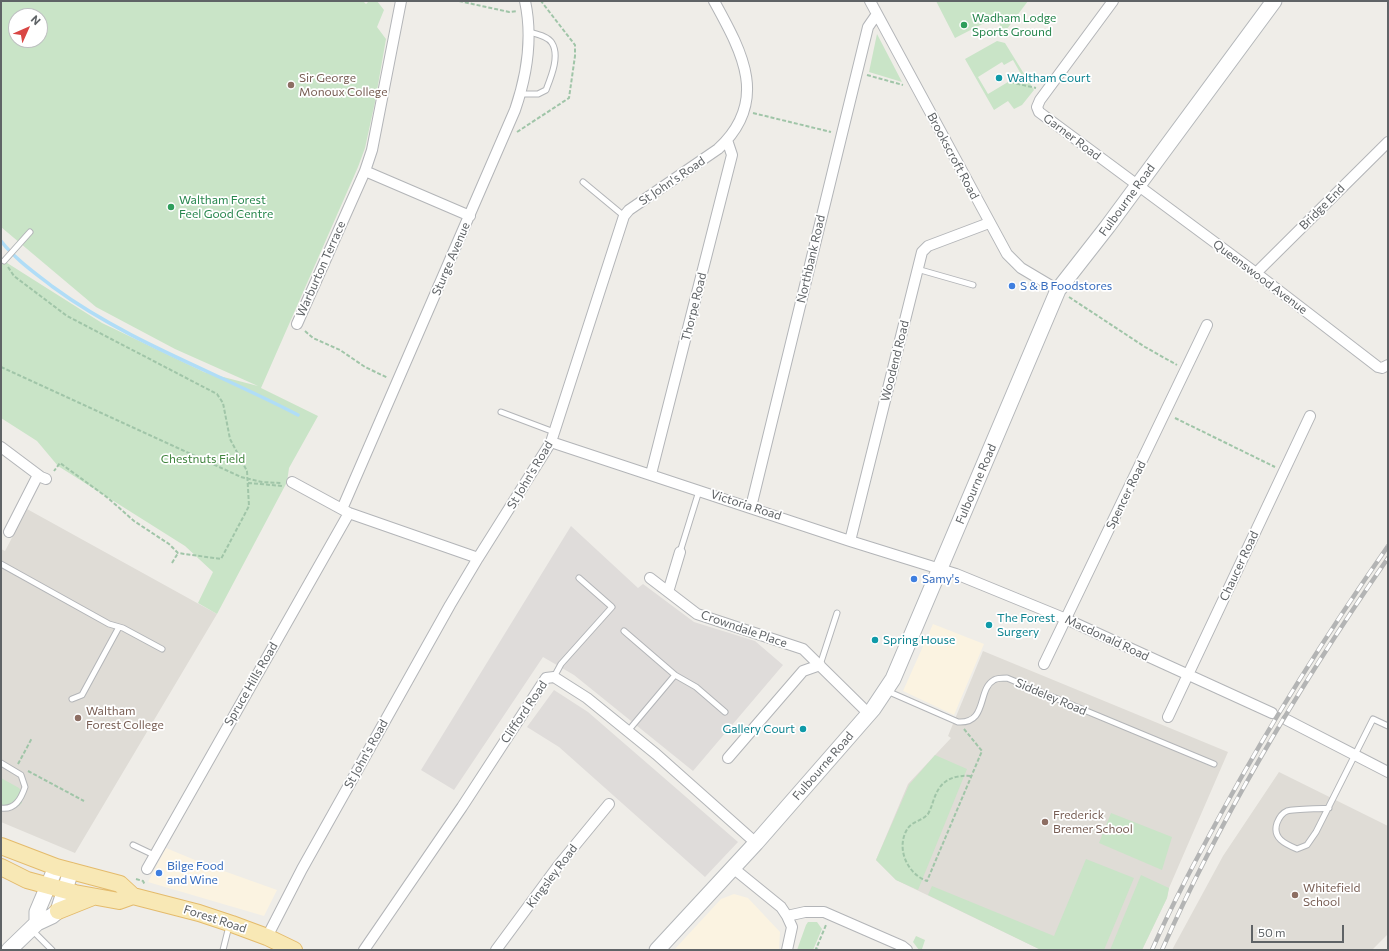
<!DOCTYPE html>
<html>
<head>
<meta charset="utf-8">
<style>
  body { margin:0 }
  #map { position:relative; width:1389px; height:951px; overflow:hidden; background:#efede8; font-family:Commissioner,sans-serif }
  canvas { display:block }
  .frame { position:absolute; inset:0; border:2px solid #5f6366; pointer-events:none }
  .north { position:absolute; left:8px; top:8px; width:40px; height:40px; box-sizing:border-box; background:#fff; border:1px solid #bfc1c2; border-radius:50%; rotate:45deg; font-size:11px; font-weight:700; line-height:16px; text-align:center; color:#5f6366 }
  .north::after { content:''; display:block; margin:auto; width:14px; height:18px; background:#d94644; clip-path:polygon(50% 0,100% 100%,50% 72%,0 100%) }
  .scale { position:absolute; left:1251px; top:925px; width:93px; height:18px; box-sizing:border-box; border:2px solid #5f6366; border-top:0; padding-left:5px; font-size:12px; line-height:14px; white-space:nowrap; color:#5f6366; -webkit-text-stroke:3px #fff; paint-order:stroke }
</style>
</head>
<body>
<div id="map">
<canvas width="1389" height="951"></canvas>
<div class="frame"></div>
<div class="north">N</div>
<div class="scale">50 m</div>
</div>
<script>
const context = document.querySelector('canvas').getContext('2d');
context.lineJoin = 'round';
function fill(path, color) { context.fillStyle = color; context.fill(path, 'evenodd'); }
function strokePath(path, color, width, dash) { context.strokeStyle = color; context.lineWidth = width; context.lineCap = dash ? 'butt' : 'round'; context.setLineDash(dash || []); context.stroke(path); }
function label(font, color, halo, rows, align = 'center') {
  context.font = font + ' Commissioner,sans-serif'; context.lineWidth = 3.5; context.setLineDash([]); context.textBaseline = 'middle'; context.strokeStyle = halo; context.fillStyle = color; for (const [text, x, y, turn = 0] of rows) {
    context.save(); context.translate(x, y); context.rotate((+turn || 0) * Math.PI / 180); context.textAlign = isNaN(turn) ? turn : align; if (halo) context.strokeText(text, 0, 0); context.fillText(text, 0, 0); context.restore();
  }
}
fill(new Path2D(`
  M933,624L984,644L954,715L903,691Z
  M166,848L207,865L277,890L264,916L148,882Z
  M734,894L748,898L780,932L779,950H674L721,899Z`), '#fbf3e1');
fill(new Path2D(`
  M571,526L638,588L643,584L694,622L755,641L783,665L693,771L574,675L543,657L454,790L421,770Z
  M554,690L588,712L738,842L705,877L559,747L527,727Z`), '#dfdcda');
fill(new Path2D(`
  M27,509L217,614L75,853L1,822V549L5,551Z
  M983,651L1228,752L1169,888L1167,898L1142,950H1041L896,880L876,860L908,784L951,738L948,736Z
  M1279,772L1388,826V934L1372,950H1172L1223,856Z`), '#dfdcd6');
fill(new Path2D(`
  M1,1H363L366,4L369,1H377L384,10L377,27L386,39L375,102L365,148L358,167L261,388L318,416L289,468L287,482L217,614L198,603L213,572L185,546L58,466L37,441L1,418V258L4,261L102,323L204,372L258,386L175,349L96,307L1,227ZM16,16H40V40H16Z
  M936,1H1028L1004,33L996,17L955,38Z
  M877,34L902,82L869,72Z
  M997,41L1005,43L1034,90L1022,105L1014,109L1008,101L994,110L965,59ZM1013,60L1022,76L1014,81L1013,79L988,94L978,77L1002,62L1004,65Z
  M935,755L967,769L918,890L896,880L876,860L909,785Z
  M1,778L19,788L22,793V803C15,810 10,809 1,806Z
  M1111,813L1172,837L1162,870L1099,843Z
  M1086,859L1134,878L1104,950H1041L928,895L932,886L1054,936Z
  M1141,875L1169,888L1167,898L1142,950H1110Z
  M808,922H817L822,929L813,950H797L806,925Z
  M916,936L925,940L922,949L924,950H919L913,942Z`), '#c9e4c7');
strokePath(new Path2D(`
  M1,241C15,259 35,273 53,287C128,342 216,372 298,415`), '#b0ddf7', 3.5);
const lane = new Path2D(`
  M521,94H538L546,90C551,77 560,56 552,43C548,36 536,34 529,32
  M583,182L624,216
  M4,261L30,232
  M917,269L973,285
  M501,412L554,432
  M680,552L699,491
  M1,564L109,624L123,628L162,649
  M624,631L675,675L696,687L725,712
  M820,665L837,613
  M554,677L561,664L612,607L579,578
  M887,691L958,722C988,724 977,689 994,680C997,678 1003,678 1007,678L1214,764
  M72,699L82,695L119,627
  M628,731L675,675
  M1,763L21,775L25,787C21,799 15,810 1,808
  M1329,808C1319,809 1295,809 1287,811C1282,813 1279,818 1277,823C1272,838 1285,844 1297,849L1307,845L1316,832L1373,719L1388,726
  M133,845L154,855
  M32,930L52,950
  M223,950L229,926`);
const street = new Path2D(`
  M870,1L1007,254L1021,268L1058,290
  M1113,1L1040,100L1037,107L1039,112L1256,273L1378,367L1382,368L1388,365
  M365,171L470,216
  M1256,273L1388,142
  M297,324L365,171L372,150L401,1
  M551,442L850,541L956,574L1066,619L1272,713
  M1,447L41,477L46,479
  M651,474L732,155L727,140
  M292,482L349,513L478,558
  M751,507L868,27L877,14
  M342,509L515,110C527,75 533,38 525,1
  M9,532L38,475
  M850,541L922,252L928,246L989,223
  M650,578L697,614L803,649L869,714
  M668,592L680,552
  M1044,664L1207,325
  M1168,717L1310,416
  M1287,720L1388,772
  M728,758L803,671L820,665
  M733,868L781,907L787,916L805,912H824L902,946L907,950
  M147,869L349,513
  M267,937L302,869L450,605L478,558L551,442L624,216L629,210L718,149C770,101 742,52 714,1
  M364,950L462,807L546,678L554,677L587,698L656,754L756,843
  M496,950L558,866L609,804
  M787,950L792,927L787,916`);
const secondary = new Path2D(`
  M37,923V912L56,867
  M9,950L37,923L52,916L58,911L71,871
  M657,950L756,843L873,709L893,679L1058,290L1108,226L1274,1`);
const primary = new Path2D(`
  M1,846L56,867L120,884L133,896L199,913L232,924L267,937L294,950
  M1,867L27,880L75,893L119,901L133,896
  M58,911L93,897`);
strokePath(lane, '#b3b5b8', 7);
strokePath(street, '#b3b5b8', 12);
strokePath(secondary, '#b4b7ba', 17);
strokePath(primary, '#e4bb6c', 18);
strokePath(new Path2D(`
  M459,1L509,12L517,11
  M867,75L903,85
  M1012,80L1014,83L1036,88
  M753,113L831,132
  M517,132L569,98L575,56V45L541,1
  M8,267L14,276L67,316L217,394L223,403L230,439L247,471L249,506L221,559L178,553L169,544L134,521L108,498L60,463L54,471
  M1069,297L1145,347L1177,365
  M305,331L313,338L340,350L365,367L388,378
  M1,367L241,477L262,482L281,483
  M1175,418L1275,467
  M248,483L283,486
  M172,563L178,553
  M964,729L982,751L927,881C907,874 895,847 908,828C913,821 922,821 928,814C932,807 933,800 936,794C943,778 956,775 972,776
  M18,764L32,738
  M28,771L84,801
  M136,879L143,881L145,885
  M818,950L816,949L826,925`), '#a0c5a8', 2, [4, 2]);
strokePath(lane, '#fff', 5);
strokePath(street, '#fff', 10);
strokePath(secondary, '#fff', 15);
strokePath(primary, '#f8e8b5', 16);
const rail = new Path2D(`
  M1152,950C1173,902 1198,856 1223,810C1273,719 1328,632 1388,546
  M1162,950C1223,812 1302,682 1388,558`);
strokePath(rail, '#b3b4b4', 4.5);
strokePath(rail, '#fff', 3, [9]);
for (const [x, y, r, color] of [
  [964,25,4,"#2e9e5b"],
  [999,78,4,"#0f9aa8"],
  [291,85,4,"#8d6e63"],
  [171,207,4,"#2e9e5b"],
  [1012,286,4,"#3f7fe0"],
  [914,579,4,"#3f7fe0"],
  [989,625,4,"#0f9aa8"],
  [875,640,4,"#0f9aa8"],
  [78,718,4,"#8d6e63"],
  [803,729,4,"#0f9aa8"],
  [1045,822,4,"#8d6e63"],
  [159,873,4,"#3f7fe0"],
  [1295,895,4,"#8d6e63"]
]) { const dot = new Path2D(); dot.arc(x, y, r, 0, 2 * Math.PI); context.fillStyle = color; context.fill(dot); strokePath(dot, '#fff', 1.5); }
label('12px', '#27864d', '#fff', [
  ["Wadham Lodge",972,18],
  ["Sports Ground",972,32],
  ["Waltham Forest",179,200],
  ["Feel Good Centre",179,214]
], 'left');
label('12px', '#785e54', '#fff', [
  ["Sir George",299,78],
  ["Monoux College",299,92],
  ["Waltham",86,711],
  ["Forest College",86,725],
  ["Frederick",1053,815],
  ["Bremer School",1053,829],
  ["Whitefield",1303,888],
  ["School",1303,902]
], 'left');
label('12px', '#0d838f', '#fff', [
  ["Waltham Court",1007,78],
  ["The Forest",997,618],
  ["Surgery",997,632],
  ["Spring House",883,640],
  ["Gallery Court",795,729,"right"]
], 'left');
label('12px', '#5f6366', '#fff', [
  ["Garner Road",1072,137,37],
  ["Brookscroft Road",953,156,62],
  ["St John's Road",672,181,-34],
  ["Fulbourne Road",1127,200,-54],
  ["Bridge End",1322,207,-45],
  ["Sturge Avenue",451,259,-67],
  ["Northbank Road",811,259,-77],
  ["Warburton Terrace",321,269,-66],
  ["Queenswood Avenue",1260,277,37],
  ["Thorpe Road",694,307,-76],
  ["Woodend Road",895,361,-76],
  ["St John's Road",530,475,-59],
  ["Fulbourne Road",976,484,-67],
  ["Spencer Road",1126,495,-64],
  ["Victoria Road",746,505,18],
  ["Chaucer Road",1239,566,-65],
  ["Crowndale Place",744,629,19],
  ["Macdonald Road",1107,638,25],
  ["Spruce Hills Road",251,684,-60],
  ["Siddeley Road",1051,697,23],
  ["Clifford Road",524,712,-56],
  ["St John's Road",366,754,-61],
  ["Fulbourne Road",823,766,-49],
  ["Kingsley Road",552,876,-53],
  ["Forest Road",215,919,18]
]);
label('12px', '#366cbe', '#fff', [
  ["S & B Foodstores",1020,286],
  ["Samy's",922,579],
  ["Bilge Food",167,866],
  ["and Wine",167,880]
], 'left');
label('12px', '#41853f', '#fff', [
  ["Chestnuts Field",203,459]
]);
</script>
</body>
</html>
